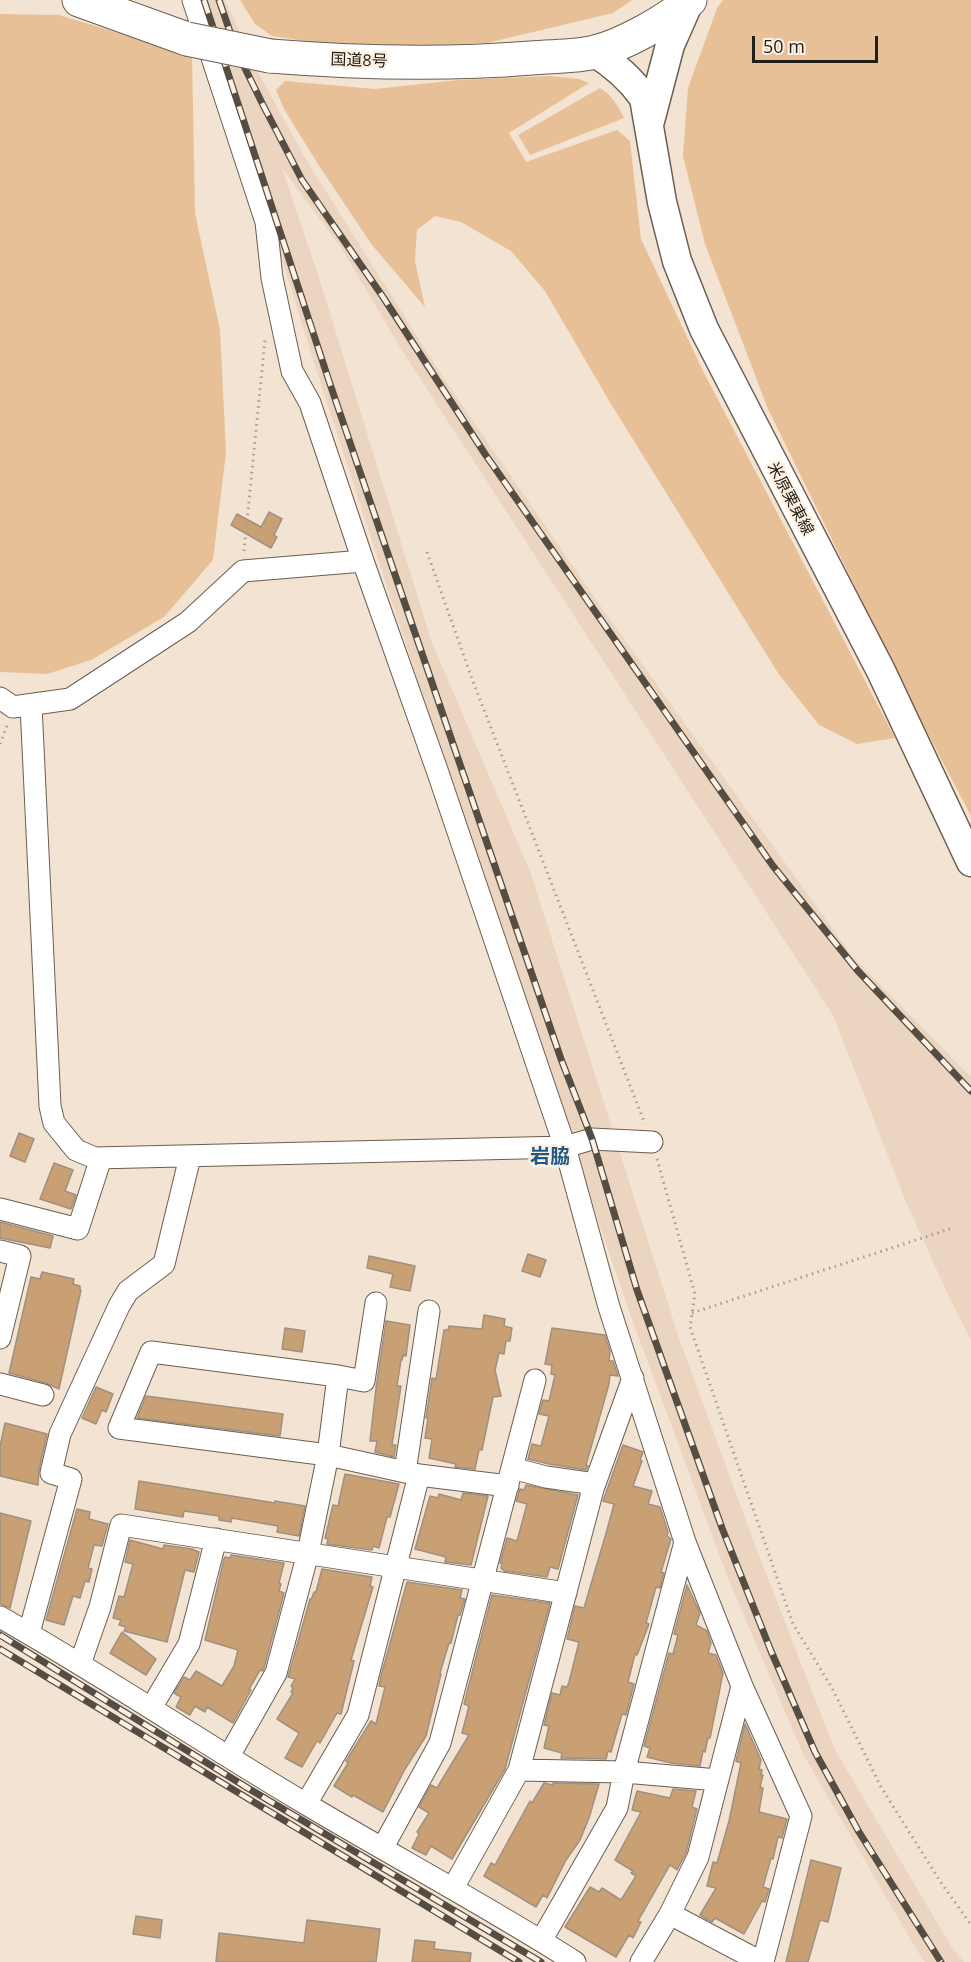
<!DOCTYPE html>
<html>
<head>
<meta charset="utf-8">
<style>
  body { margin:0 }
  #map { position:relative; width:971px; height:1962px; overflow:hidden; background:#f3e3d2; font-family:"Open Sans",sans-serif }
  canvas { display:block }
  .scale { position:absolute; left:752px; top:36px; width:126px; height:27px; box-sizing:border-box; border:3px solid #231d17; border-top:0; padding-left:8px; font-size:18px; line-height:21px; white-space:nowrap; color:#231d17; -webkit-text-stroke:4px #fef1e3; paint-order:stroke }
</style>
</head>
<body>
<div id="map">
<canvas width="971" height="1962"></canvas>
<div class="scale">50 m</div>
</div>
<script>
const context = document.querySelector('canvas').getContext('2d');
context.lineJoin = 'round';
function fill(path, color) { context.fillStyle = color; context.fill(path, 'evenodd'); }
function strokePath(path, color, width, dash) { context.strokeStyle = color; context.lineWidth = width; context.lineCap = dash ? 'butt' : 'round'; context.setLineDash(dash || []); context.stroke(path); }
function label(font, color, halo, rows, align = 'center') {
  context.font = font + ' "Open Sans","Noto Sans JP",sans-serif'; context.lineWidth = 5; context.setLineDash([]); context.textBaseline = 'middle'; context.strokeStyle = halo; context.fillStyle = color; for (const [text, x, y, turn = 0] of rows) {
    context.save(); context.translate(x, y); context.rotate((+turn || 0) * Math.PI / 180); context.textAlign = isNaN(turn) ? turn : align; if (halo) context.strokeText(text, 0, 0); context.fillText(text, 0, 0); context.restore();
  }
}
fill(new Path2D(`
  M196,0H225L259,74L305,158L444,379L604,611L852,956L971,1077V1340L949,1297L906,1202L833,1015L401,349L342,249L282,168L320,281L432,643L530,871L679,1338L756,1548L835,1750L951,1946L964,1962H925L918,1952L803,1754L728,1578L630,1314L493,911L314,363L256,175Z`), '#ebd5c0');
fill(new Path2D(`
  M240,0H632L613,13L487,43L351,48L272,36L255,24Z
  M723,0H971V816L918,715L768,409L705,244L683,156L688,88L717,8Z
  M0,14L59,15L192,55L195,213L220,330L226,452L213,560L164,617L91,660L47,674L0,672Z
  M549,76L579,79L589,83L509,133L526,162L617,130L630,141L641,239L703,371L895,738L857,744L819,725L778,673L611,404L545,291L511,251L461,222L435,216L417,230L415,261L425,307L372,245L316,161L284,109L276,90L285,81L375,89L459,80Z
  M600,88C612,95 618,106 624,118L530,155L518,135Z`), '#e7c098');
const building = new Path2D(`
  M269,512L282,519L274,535L277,537L271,548L231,525L237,514L261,527Z
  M19,1133L34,1139L25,1162L10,1156Z
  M54,1163L73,1170L65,1191L76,1195L71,1209L40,1199Z
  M0,1222L53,1236L50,1248L0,1238Z
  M528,1254L546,1260L540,1277L522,1271Z
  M369,1256L415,1266L410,1291L390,1287L393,1274L367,1268Z
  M42,1272L74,1279L73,1284L80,1286V1290H81L59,1389L46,1383L9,1373L31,1277L40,1279Z
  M484,1315L505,1319L504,1326L512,1328L510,1341H506L504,1354L499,1353L495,1370L501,1396L493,1397L482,1450H479L475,1469L455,1467L456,1464L429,1458L432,1439L425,1438L428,1418H426L432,1378L436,1379L444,1330H448L449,1326L482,1329Z
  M386,1321L410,1325L406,1356L403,1355L402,1360H401L397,1386H401L392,1445H396L394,1457L375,1452L377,1441H370L376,1388Z
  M285,1328L305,1331L302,1352L282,1349Z
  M552,1328L605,1335L610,1351L609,1361H613L618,1376L610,1375L609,1384L586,1465L588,1466L586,1470L549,1464L528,1459L532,1444L541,1446L549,1416L539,1414L543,1400L549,1401L555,1375L551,1374L552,1365L545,1364Z
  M96,1387L113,1394L106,1412L102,1410L96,1424L82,1418Z
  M146,1396L283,1414L280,1436L137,1418Z
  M5,1423L47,1434L39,1470L38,1485L0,1476V1446Z
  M623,1445L643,1452L640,1460L642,1461L633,1486L652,1491L648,1504L660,1507L668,1532L667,1536L671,1539L661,1572L664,1573L660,1588L656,1587L646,1623L649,1624L637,1655L635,1654L628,1682L634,1684L626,1715L622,1714L611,1752L608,1751L606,1759L561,1758L562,1753L544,1748L549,1726L544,1725L552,1693L560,1695L562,1686L567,1687L569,1682L579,1642L567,1639L575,1606L584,1608L607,1530L614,1504L603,1501Z
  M345,1474L399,1484L390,1517H387L379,1548L373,1546L372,1550L327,1544L328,1539L325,1538L333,1505L338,1506Z
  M139,1481L275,1503V1501L305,1506L299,1536L277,1532L278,1526L232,1518L231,1522L219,1520V1516L184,1511L183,1517L135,1509Z
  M526,1485L578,1495L558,1569L550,1567L547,1577L504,1571L501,1568L502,1564L500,1563L507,1538L517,1541L527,1504L516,1501L520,1489L524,1490Z
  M463,1493L488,1496L471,1565L445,1562L446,1557L415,1549L430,1496L438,1498L439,1494L461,1500Z
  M77,1509L90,1512L89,1519L108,1524L102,1546L94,1545L88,1568L92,1569L89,1582L85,1581L80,1598L73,1596L64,1625L46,1620Z
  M0,1513L31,1521L10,1608L0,1604Z
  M130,1540L163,1549L164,1545L192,1549L199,1552L194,1572L185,1570L167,1642L124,1631L126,1627L119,1625L121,1620L113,1618L119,1596L124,1597L133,1564L125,1562Z
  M231,1555L284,1563L279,1583L281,1584L279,1591L284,1593L264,1668L263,1671L260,1670L249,1689L251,1690L233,1723L207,1707L205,1712L195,1706L190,1715L176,1707L181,1697L174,1693L184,1677L190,1680L196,1671L222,1686L234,1666L238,1650L205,1640L224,1559L225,1557L230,1558Z
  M322,1569L372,1577L370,1586L373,1587L351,1660L354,1661L341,1714L337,1713L320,1743L317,1741L302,1767L285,1758L299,1733L277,1719L293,1693L291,1692L293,1688L291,1686L295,1679L288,1677L310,1599L311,1600L314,1592H316Z
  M407,1582L462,1590L460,1598L465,1599L460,1615H458L451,1643H449L440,1673L441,1674L426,1736L405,1769L383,1812L353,1795L352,1797L334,1786L348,1763L346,1761L371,1721L376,1724L385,1687L379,1686L381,1676Z
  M687,1585L700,1613L696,1625L707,1631L711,1643L708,1653L716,1655L723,1673L710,1738H708L705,1752L703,1751L700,1766L671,1763L647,1757L650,1748L644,1746L669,1653L673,1654L678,1635L674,1634Z
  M492,1595L550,1603L505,1769L452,1859L431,1846L426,1855L412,1848L419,1834L417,1832L429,1813L419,1807L431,1785L437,1788L469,1735L462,1733L469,1706L464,1704Z
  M122,1632L156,1659L146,1675L110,1653Z
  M745,1724L761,1760L759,1769L762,1770L761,1775H763L760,1787L763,1788L759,1812L787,1819L782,1838L778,1837L773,1859L771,1858L763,1887L769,1889L765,1902L762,1901L744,1934L715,1918L712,1922L700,1915L716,1888L707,1886L713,1862L717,1863L729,1821L741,1763L736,1761Z
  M544,1783L553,1785V1783L599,1784L589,1818L580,1840L566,1860L547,1898L543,1895L536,1907L484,1876L491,1863L495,1865L530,1801L532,1803Z
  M673,1789L696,1791L692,1807L697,1809L686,1853L677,1870L670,1865L638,1921L641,1922L633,1938L629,1935L616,1957L565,1927L590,1887L599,1892L602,1888L621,1900L636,1876L631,1873L633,1871L615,1860L641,1812L632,1810L637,1791L670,1798Z
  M811,1860L841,1868L828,1922L820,1920L808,1962H786Z
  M136,1916L162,1920L160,1938L133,1934Z
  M307,1920L380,1929L376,1962H216L219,1933L304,1943Z
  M415,1940L435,1942L434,1949L471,1953L470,1962H412Z`);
fill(building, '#c9a074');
strokePath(building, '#9f9081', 1.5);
const minor = new Path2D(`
  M193,0L266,222L272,278L292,371L310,403L363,561L437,770L565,1147L609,1307L685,1542L742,1686L801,1816L763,1962
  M0,698L13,707L70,699L188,622L243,571L363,561
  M31,705L50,1106L54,1123L76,1150L95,1158L565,1147L592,1139L652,1142
  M0,1209L78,1229L101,1158
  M0,1251L20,1256L0,1338
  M338,1376L364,1381L376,1303
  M0,1384L43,1395
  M512,1468L546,1477L595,1484
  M405,1472L429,1311
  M0,1617C104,1676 203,1743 306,1804C395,1857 487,1906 575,1962
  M29,1633L71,1479L51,1473L60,1434L119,1306L128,1291L164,1264L190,1157
  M80,1664L100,1607L121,1525L566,1593
  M151,1708L189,1644L216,1539
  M229,1756L276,1673L308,1553L328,1455L338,1376L151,1352L119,1428L328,1455L419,1475L508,1486
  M519,1770L624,1772L718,1780
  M306,1804L358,1715L419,1475
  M383,1847L440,1743L535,1380
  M453,1888L519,1770L593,1489L633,1378
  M670,1914L761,1962
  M541,1941L617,1808L624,1772L685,1542
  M641,1962L670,1914L698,1857L742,1686`);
const secondary = new Path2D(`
  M594,52C615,65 630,78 644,98L662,202L677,261L704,329L881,671L971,862
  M650,121L670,45L689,2`);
const trunk = new Path2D(`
  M79,0L187,39
  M270,56C358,63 444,65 531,58C551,56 575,57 595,52C623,45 669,20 690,0`);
strokePath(minor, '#6c5e50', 23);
strokePath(secondary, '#6c5e50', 31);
strokePath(trunk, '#6c5e50', 35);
strokePath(new Path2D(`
  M244,551L265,340
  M427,552L472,679L645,1124
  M0,744L8,723
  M657,1159L695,1294L690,1327L793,1624L832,1688L881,1787L940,1881L971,1925
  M692,1313L953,1228`), '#aa9d90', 3, [1.5, 4.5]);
strokePath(minor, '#fff', 21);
strokePath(secondary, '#fff', 28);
strokePath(trunk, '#fff', 33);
const rail = new Path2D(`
  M204,0L329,381L404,601L561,1059L592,1139L637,1290L722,1528L771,1651L815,1752L859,1832L941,1962
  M219,0L237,52L263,105L302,180L383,297L485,454L773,866L858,971L971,1091
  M0,1635L246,1787L541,1962
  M0,1649L519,1962`);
strokePath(rail, '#554d44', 7);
strokePath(rail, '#fef1e3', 4.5, [14]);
const trunkBridge = new Path2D(`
  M187,39L270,56`);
strokePath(trunkBridge, '#6c5e50', 35, []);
strokePath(trunkBridge, '#fff', 33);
label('16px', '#231d17', '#fef1e3', [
  ["国道8号",359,61,2],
  ["米原栗東線",790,499,62]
]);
label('bold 20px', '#1f598a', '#fef1e3', [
  ["岩脇",550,1157]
]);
</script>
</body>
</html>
